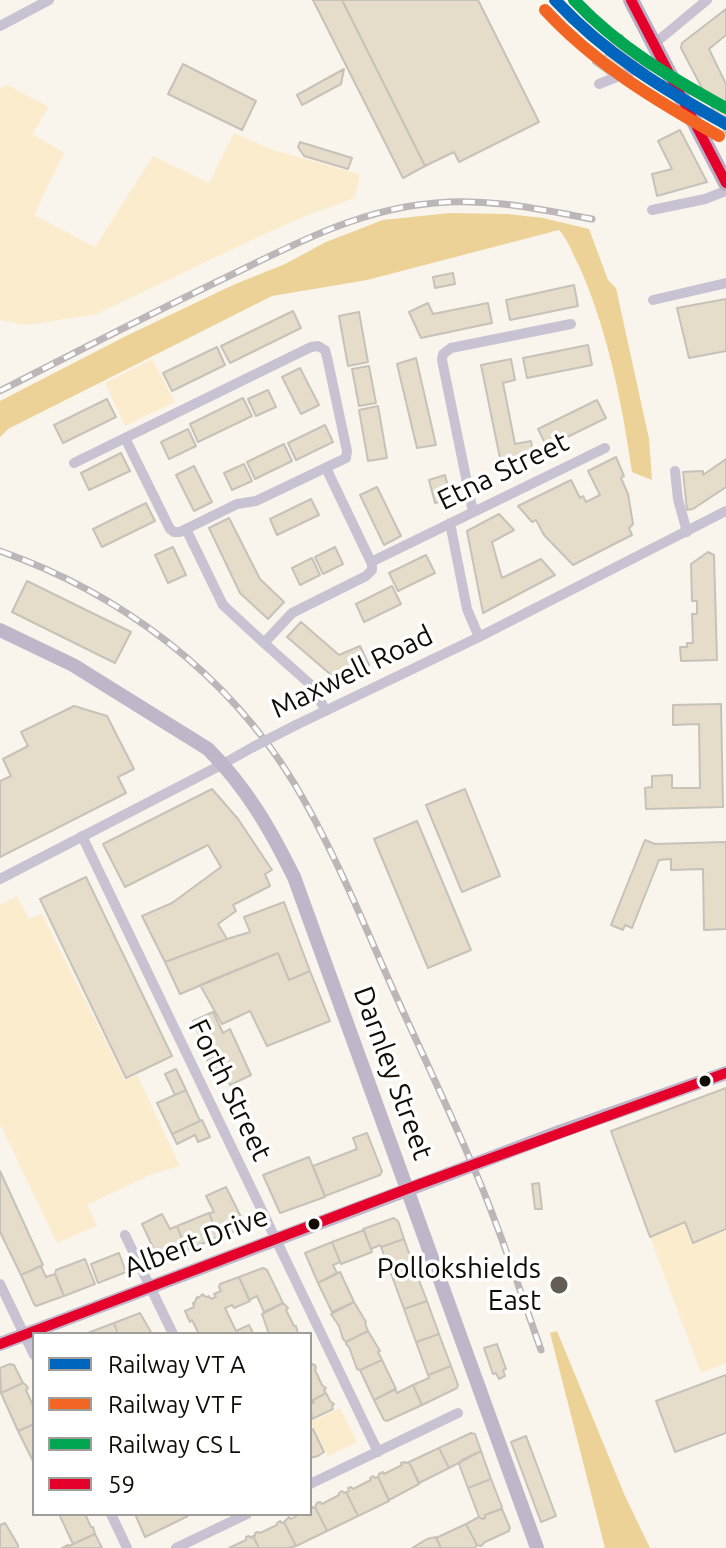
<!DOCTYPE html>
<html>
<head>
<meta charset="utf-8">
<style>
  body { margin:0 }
  #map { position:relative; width:726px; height:1548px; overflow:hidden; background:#f9f5ec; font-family:Ubuntu,sans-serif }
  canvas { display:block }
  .legend { position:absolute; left:32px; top:1332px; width:280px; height:184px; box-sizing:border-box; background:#fff; border:2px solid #a09e9b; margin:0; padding:10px 14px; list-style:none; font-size:24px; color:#110d05 }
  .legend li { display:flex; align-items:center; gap:16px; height:40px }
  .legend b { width:40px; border:2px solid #a09e9b }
</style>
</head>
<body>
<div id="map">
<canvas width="726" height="1548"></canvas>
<ul class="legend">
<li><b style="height:10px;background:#0065bd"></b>Railway VT A</li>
<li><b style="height:10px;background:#f26522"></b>Railway VT F</li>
<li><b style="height:10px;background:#00a651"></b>Railway CS L</li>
<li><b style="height:10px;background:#e4002b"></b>59</li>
</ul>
</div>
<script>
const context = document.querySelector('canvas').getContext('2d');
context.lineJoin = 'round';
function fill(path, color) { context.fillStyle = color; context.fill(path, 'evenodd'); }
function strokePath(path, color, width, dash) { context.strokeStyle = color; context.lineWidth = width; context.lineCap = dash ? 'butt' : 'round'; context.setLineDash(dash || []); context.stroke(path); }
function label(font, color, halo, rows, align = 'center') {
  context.font = font + ' Ubuntu,sans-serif'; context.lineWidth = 7; context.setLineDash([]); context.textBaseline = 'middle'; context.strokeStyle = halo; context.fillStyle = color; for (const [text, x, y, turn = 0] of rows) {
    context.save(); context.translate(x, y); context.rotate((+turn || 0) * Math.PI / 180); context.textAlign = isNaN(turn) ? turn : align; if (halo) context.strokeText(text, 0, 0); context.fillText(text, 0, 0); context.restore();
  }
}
fill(new Path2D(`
  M7,85L49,107L32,134L64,153L34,215L95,247L153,156L209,183L234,133L273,150L360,174L355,198L310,214L262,235L97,314L27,325L0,320V88Z
  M152,359L175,402L125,426L105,383Z
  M17,896L29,919L42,914L125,1080L137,1075L180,1166L152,1174L87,1205L97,1226L57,1243L0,1124V905Z
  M685,1222L693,1243L726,1231V1363L701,1373L650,1237Z
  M340,1408L357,1442L328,1456L311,1422Z`), '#fbeccd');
fill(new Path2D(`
  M450,213L507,214L543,218L589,229L608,280L616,288L649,439L652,480L632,472C622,403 608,332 580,268C573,255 569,241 559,230L367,280L272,296L8,429L0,437V401L126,336L233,285L285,264L326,242L383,220Z
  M557,1331L625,1496L650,1548H605L550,1333Z`), '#ecd296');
const building = new Path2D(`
  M313,0H342L425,166L403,178Z
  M342,0H478L539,122L459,162L454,152L425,166Z
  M726,9V35L709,49L726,84V134L681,48L682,43Z
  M622,35L638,65L611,76L593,63L596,59L601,62L614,44L610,41L613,37L617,40Z
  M183,64L256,101L242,130L168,94Z
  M344,69L341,84L302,105L297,95Z
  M680,130L707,182L657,196L652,174L672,169L658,141Z
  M300,142L352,158L348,169L304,156L298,147Z
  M453,273L455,284L435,288L433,277Z
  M574,285L578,306L510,320L506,300Z
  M726,299V351L689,358L677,308Z
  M428,303L433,314L488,303L492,323L421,338L409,312Z
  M293,311L301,328L230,363L221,346Z
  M359,312L368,362L348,366L339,316Z
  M588,345L592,365L527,378L523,358Z
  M217,347L225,365L172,391L163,373Z
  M416,358L436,445L417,448L397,364Z
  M511,359L515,380L503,383L515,444L531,441L533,453L502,468L481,365Z
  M369,366L376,403L359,406L352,369Z
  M300,368L319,405L301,414L282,377Z
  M268,390L276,407L256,416L248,399Z
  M243,398L252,416L198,442L190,424Z
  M107,399L116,417L63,443L54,425Z
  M597,400L606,418L547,447L538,429Z
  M378,406L387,458L368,461L359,410Z
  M325,425L333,442L296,460L288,443Z
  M188,429L196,446L169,459L161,442Z
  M284,444L292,461L255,479L247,462Z
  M121,453L130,471L89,490L81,473Z
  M616,457L624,476L621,478L628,494L633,524L629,528L632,535L573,565L544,535L536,520L532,522L518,506L571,480L580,498L583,496L586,502L600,495L588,471Z
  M726,459V487L693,509L687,510L683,472L703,471V475Z
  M244,464L252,481L232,490L224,473Z
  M194,466L212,502L194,511L176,475Z
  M445,475L451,499L435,503L429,480Z
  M377,487L401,536L384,545L360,495Z
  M311,499L319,515L277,535L270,519Z
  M146,503L155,521L102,547L93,529Z
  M499,514L514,530L492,542L502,578L541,559L555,575L483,613L467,531Z
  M229,518L260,579L284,602L268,619L240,593L209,528Z
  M173,547L186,575L168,583L155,555Z
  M335,547L343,564L323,574L315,557Z
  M708,552L714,555L717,660L681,661L680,647H687V643H693L692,614H697V601H692L691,564Z
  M426,555L435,573L398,591L389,573Z
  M312,558L320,575L300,585L292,568Z
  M27,581L131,632L115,663L12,612Z
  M392,586L401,604L364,622L356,604Z
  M301,622L339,655L360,646L369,665L337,680L287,637Z
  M721,704L723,807L646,809L645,788L652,787V776L672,775V788H700L699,724L673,725V705Z
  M74,706L107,716L134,769L118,777L126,793L0,857V781L11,776L3,759L28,746L21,732Z
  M212,789L238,819L272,870L265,874L270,886L233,905L236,911L218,924L227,939L165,962L142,916L172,903L221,867L208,845L125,887L103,844Z
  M465,789L500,876L462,892L426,805Z
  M417,821L471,950L428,968L374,839Z
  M645,840L655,844L726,842V929L704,930L703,869L671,870V859L659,860L632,928L625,925L623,930L611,925Z
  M86,877L172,1056L126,1078L40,899Z
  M284,902L310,971L289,980L278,953L180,994L165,962L227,939L250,932L244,917Z
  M278,953L289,980L310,971L330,1021L267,1046L250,1011L222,1024L200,985Z
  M213,1012L223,1033L230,1029L251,1075L230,1085L223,1070L213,1075L207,1060L216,1056L207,1037L201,1039L193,1021Z
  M176,1069L186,1090L175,1095L165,1074Z
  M726,1088V1229L693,1243L685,1222L650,1237L611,1131Z
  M186,1090L200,1121L172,1134L157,1103Z
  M202,1120L210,1137L198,1142L195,1135L177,1144L172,1134Z
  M367,1133L382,1171L380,1175L325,1196L313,1166L357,1149L353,1138Z
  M309,1157L325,1197L280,1213L263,1175Z
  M0,1171L43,1265L21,1275L0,1232Z
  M539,1183L542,1209H535L532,1184Z
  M226,1187L245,1225L243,1228L219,1237L209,1213L214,1212L206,1196Z
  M209,1213L219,1237L186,1250L177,1226Z
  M162,1214L170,1229L177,1226L186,1250L161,1259L157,1256L142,1224Z
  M394,1218L398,1221L404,1239L381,1247L380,1245L371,1249L363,1229Z
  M364,1230L372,1252L341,1264L332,1242Z
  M404,1239L415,1270L393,1279L381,1247Z
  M332,1242L340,1262L333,1265L337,1273L318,1283L305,1253Z
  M119,1253L126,1272L98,1283L91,1264Z
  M85,1259L95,1284L64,1296L55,1274L56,1270Z
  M41,1266L46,1277L55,1274L64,1296L36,1306L34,1304L21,1275Z
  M263,1268L267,1270L283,1303L264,1312L257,1296L249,1300L239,1277Z
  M415,1270L427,1301L404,1309L393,1279Z
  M340,1272L354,1302L332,1312L318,1283Z
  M239,1277L250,1301L234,1308L232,1305L225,1308L236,1331L249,1325L253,1333L199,1334L192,1320L190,1322L185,1311L194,1307L193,1303L194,1304L197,1297L198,1298L203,1294L204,1296L208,1297L209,1296L211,1299L216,1297L214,1294L221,1291L219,1287L220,1284Z
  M427,1301L439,1334L416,1342L404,1309Z
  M354,1302L366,1322L365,1323L368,1331L346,1342L343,1339L339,1326L331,1314Z
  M283,1303L288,1308L286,1310L294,1326H296L298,1334H269L262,1314Z
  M140,1313L152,1334H118L114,1323Z
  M114,1323L118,1334H85Z
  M368,1331L380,1351L378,1352L382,1360L360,1370L357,1369L349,1347L346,1344V1342Z
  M439,1334L451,1366L428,1375L416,1342Z
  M497,1344L506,1369L503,1370L505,1376L499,1379L496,1373L493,1374L484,1348Z
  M382,1360L396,1389L374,1400L360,1370Z
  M10,1364L14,1365L23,1383L1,1393L0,1368Z
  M312,1364L315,1365L316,1368L315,1370L322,1385L326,1388L324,1390L326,1393L313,1400L314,1402L310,1404V1365Z
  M451,1366L458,1385L457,1388L422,1405L413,1385L429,1378L428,1375Z
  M726,1375V1433L675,1452L656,1401Z
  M23,1383L26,1385L28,1388L26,1390L34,1408V1424L18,1431L1,1393Z
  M413,1385L422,1405L387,1421L384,1420L374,1400L395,1389L397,1393Z
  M326,1393L330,1401L334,1404L332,1406L333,1409L312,1419L310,1404L314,1402L313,1400Z
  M34,1424V1463L18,1431Z
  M313,1429L324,1452L318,1456L310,1458V1431Z
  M471,1433L475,1434L481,1451L449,1468L439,1448Z
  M526,1436L556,1516L541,1522L511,1442Z
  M439,1448L449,1468L419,1483L409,1462Z
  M481,1451L491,1479L468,1488L459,1464L462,1460Z
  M404,1462L406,1463L409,1462L419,1484L389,1500L378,1477L379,1474L383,1472L384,1474L402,1465L401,1463Z
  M373,1476L375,1478L378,1477L389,1501L358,1516L346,1492L349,1491L348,1488L351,1487L353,1489L371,1480L370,1478Z
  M491,1479L502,1507L501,1509L485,1515V1518L482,1519L479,1517L468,1488Z
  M342,1491L344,1493L346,1492L358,1516L327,1531L315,1507L317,1503L320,1502L322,1504L339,1495V1493Z
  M311,1506L313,1508L315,1507L327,1531L296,1546L284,1522L289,1517L291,1519L300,1514H310Z
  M502,1509L510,1528L509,1531L485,1542L481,1546L477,1545L466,1524L479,1517L482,1519L485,1518V1515Z
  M59,1514H85L91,1527H93L95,1534L73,1544Z
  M135,1514H186L188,1516L145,1537Z
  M280,1521L282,1523L284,1522L296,1546L288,1548H259L253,1536H255V1533L258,1532L260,1533L277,1525V1523Z
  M5,1523L18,1545V1548H0V1525Z
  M466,1524L477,1545L475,1548H441L436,1538Z
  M95,1534L102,1548H62L68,1545L69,1546Z
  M249,1536L251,1538L253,1536L259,1548H229L246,1540V1537Z
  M436,1537L441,1548H412L427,1539Z`);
fill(building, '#e5ddca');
strokePath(building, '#c6c2b9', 2);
strokePath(new Path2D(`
  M0,26L49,0
  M654,44L707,0
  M599,84L662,59
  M652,210L705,199L726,191
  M653,300L726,283
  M318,346L325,350L327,357L347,451L346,458L256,501L237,504L180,532H174L170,529L125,438L311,347Z
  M74,463L125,438
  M675,471L678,499L687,532
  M473,512L442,360L443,354L451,348L571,324
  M450,523L467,609L479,637
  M186,529L223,605L264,643L292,613L366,576L372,570V564L326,468
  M371,562L605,448
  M264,643L311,685L326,711
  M296,725L479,637L726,511
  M82,836L378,1452
  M0,879L223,764L253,747
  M125,1235L173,1334
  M0,1284L34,1355
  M310,1484L458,1413
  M111,1514L127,1548
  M176,1548L247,1514`), '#c9c2d2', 10);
strokePath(new Path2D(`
  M0,630L73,665L208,749C247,788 270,829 294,877L537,1548
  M559,1132L726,1073
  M0,1344L449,1174`), '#c0b6ca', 14);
strokePath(new Path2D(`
  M631,0L726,183`), '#b9aec4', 16);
const rail = new Path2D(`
  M0,391C76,352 152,313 229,276C295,244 360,209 435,203C490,198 538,209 592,219
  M0,551C120,593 227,673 294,783C334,850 364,925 396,996C425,1060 456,1124 483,1190C504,1242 522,1296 541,1350`);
strokePath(rail, '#bcb6b9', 7);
strokePath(rail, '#fff', 4, [12]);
strokePath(new Path2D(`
  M253,747L296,725`), '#c9c2d2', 10);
strokePath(new Path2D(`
  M449,1174L559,1132`), '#c0b6ca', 14);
strokePath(new Path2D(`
  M631,0L726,183
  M0,1344L420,1184L726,1073`), '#e4002b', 10);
strokePath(new Path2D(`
  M555,0C604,53 663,89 726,124`), '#0065bd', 12);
strokePath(new Path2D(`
  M545,10C595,64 655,100 719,136`), '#f26522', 12);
strokePath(new Path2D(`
  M574,0C617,46 671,78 726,108`), '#00a651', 12);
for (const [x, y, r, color] of [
  [705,1081,7,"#110d05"],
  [314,1224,7,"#110d05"],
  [559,1285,10,"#625e56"]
]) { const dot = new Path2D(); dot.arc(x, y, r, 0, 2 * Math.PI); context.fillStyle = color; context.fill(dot); strokePath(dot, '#fff', 3); }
label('28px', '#110d05', '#fff', [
  ["Etna Street",503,471,-26],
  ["Maxwell Road",352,672,-26],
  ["Darnley Street",393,1073,70],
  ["Forth Street",230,1090,64],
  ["Albert Drive",196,1242,-21]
]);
label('28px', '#110d05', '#fff', [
  ["Pollokshields",541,1269],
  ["East",541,1301]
], 'right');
</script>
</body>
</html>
